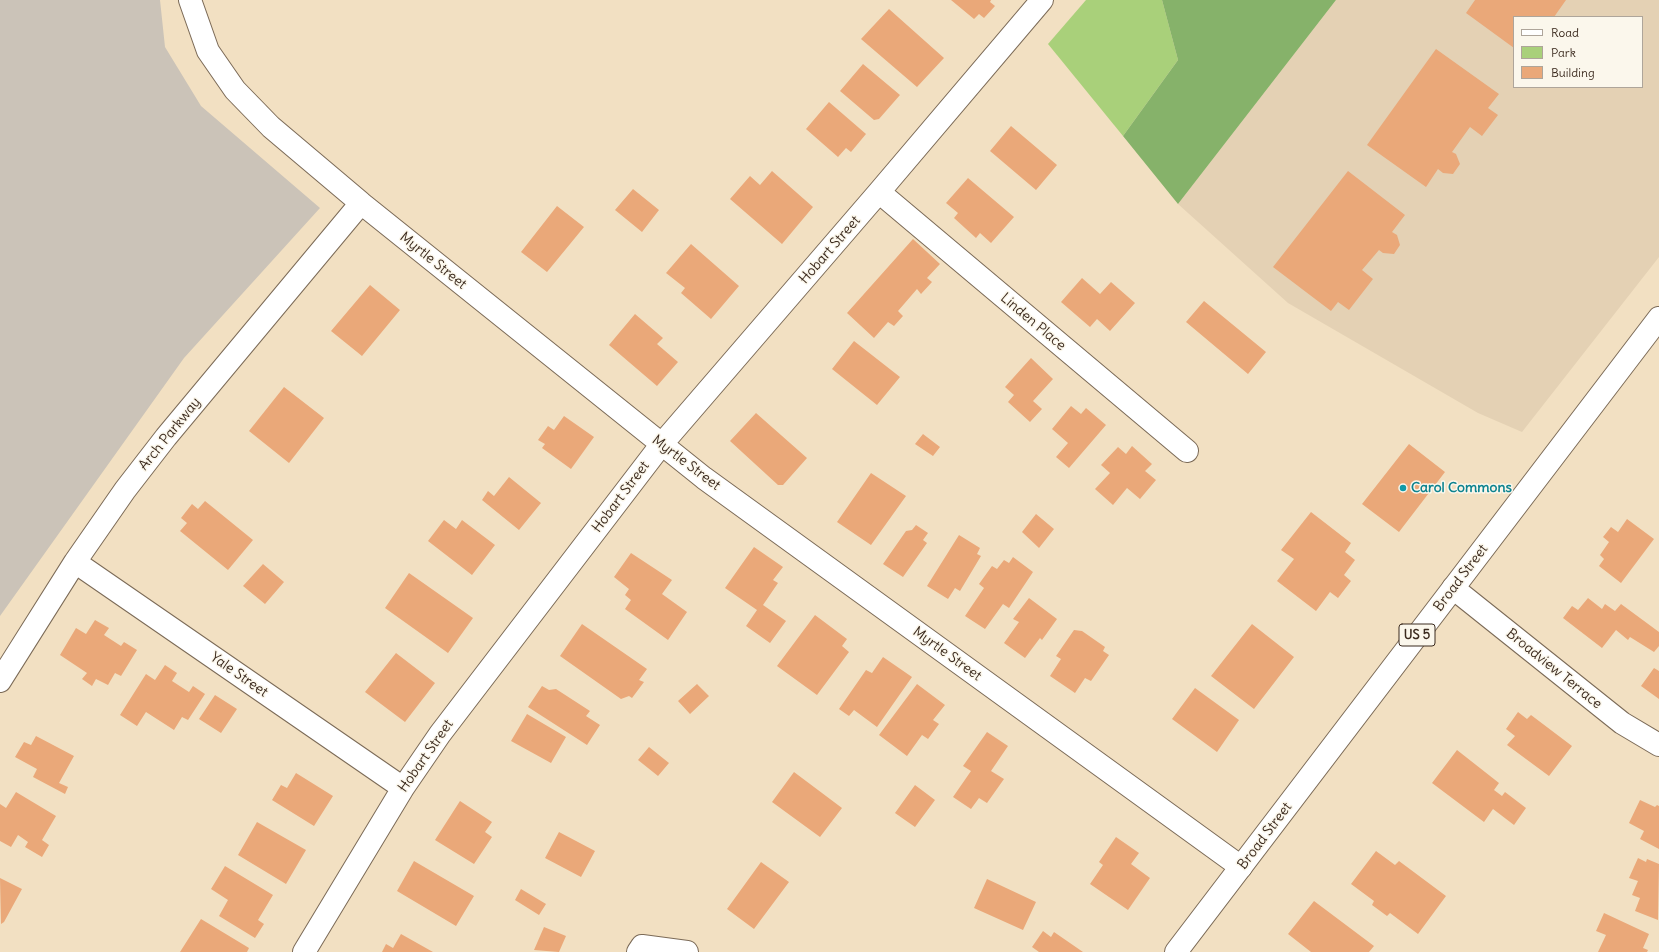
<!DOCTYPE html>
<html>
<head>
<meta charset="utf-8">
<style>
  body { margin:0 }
  #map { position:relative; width:1659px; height:952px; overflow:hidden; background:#f2e0c2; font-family:Delius,sans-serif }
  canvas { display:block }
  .legend { position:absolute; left:1513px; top:16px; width:130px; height:72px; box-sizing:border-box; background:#fbf7ec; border:1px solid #aea59a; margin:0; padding:5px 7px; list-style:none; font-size:12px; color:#3b2a1e }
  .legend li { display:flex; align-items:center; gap:8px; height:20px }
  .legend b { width:20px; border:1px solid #aea59a }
</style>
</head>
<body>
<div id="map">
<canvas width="1659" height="952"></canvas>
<ul class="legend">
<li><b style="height:5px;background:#fff"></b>Road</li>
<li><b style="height:11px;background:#a9d07a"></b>Park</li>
<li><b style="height:11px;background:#eaa879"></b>Building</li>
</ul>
</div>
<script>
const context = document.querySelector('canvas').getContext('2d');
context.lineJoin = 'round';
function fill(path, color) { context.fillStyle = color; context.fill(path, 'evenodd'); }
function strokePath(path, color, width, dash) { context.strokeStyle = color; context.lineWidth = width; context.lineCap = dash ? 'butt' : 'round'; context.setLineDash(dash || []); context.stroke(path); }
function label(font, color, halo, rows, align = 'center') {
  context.font = font + ' Delius,sans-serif'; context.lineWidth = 3; context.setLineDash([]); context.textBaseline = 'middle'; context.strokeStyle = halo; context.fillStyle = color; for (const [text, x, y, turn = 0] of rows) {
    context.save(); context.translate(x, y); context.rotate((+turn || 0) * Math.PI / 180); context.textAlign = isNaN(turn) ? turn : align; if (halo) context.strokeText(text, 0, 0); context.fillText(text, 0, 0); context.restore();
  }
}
fill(new Path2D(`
  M1336,0H1659V257L1522,432L1478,413L1288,303L1178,204ZM1514,17H1642V87H1514Z`), '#e4d1b4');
fill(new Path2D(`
  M0,0H160L165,47L201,106L320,208L184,358L0,616Z`), '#cbc3b8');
fill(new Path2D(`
  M1086,0H1162L1178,60L1123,136L1048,44Z`), '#a9d07a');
fill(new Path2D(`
  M1162,0H1336L1178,204L1123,136L1178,60Z`), '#86b26a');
fill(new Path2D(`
  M951,0H991L990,2L995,6L984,18L979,14L974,19Z
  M1475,0H1566L1554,17H1514V48L1466,13Z
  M889,9L944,58L917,87L861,39Z
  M1436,49L1499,94L1488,108L1498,115L1482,136L1470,127L1452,152L1456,154L1460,164L1453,174L1443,173L1438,169L1426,187L1367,145Z
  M863,64L900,95L879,119L874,120L840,91Z
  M829,102L866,134L851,152L846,148L838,157L806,129Z
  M1011,126L1057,165L1036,190L990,151Z
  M772,171L813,207L782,244L730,199L750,176L760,185Z
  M1348,171L1405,215L1392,232L1397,235L1400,245L1394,254L1383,253L1379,250L1362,270L1373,279L1349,310L1338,302L1331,311L1273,267Z
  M968,178L1014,217L991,243L980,233L976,238L954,218L958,213L946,203Z
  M633,189L659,210L642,232L615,210Z
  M557,206L584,227L547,272L521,252Z
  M913,239L940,264L927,278L932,282L921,294L917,289L898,311L903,316L894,326L888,322L874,338L847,313Z
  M691,244L739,286L711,319L681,293L685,288L666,273Z
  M1082,278L1100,294L1111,282L1135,303L1110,331L1097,319L1090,327L1061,302Z
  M370,285L400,310L362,356L331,331Z
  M1204,301L1266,352L1248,374L1186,322Z
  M635,314L663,338L657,344L678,362L657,386L609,345Z
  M854,341L900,377L877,405L832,369Z
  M1031,358L1053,379L1033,401L1042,409L1030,422L1008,402L1014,395L1005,387Z
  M284,387L324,418L289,463L249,431Z
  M1071,406L1081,414L1086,408L1106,425L1069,468L1056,457L1068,443L1052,429Z
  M756,413L807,458L783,485H778L730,441Z
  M564,416L594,437L571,469L542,448L545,444L538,440L548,426L554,430Z
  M923,434L940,447L933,456L915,444Z
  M1409,444L1445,472L1399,532L1362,504Z
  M1132,446L1152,464L1145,471L1156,480L1140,499L1127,488L1113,505L1095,489L1110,473L1101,465L1118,447L1126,454Z
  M871,473L906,496L871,545L837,522Z
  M509,477L541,503L519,530L482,500L488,491L494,496Z
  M205,501L253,540L228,570L180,531L187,523L181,518L192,504L198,509Z
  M1311,512L1351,543L1345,552L1355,560L1344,575L1351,581L1338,598L1330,592L1316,611L1277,581L1294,559L1281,550Z
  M1036,514L1054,529L1039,548L1022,532Z
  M1627,519L1654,539L1621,583L1599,566L1604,559L1600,555L1609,542L1603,537L1611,527L1618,532Z
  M444,520L456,529L462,520L495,545L472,575L428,541Z
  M916,525L928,533L923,540L927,543L903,577L883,564L906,531L912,530Z
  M959,535L980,548L977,554L981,556L960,591L955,588L948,599L927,586Z
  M754,547L783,567L773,580L778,583L763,605L786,621L770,643L746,626L757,610L725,588Z
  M631,553L672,580L662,594L687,612L668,640L625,609L631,600L625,595L629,589L614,577Z
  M1013,557L1033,572L1009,608L1003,604L985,629L965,616L984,588L979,584L992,566L997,569L1004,560L1009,563Z
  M263,564L284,582L265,604L243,586Z
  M409,573L473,618L448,653L385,608Z
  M1029,598L1057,619L1042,640L1040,638L1025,658L1004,643L1019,622L1013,619Z
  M1588,598L1602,609L1605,604L1615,611L1621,604L1659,632V646L1654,652L1630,637L1628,640L1616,630L1602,648L1563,618L1572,606L1578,610Z
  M815,615L847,639L842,646L849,652L817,695L777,666Z
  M95,620L109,628L104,635L121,646L124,642L137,650L121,676L115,673L108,685L96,679L92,686L82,679L87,673L60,655L76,628L86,634Z
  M582,624L647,669L639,680L644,682L632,698L629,696L621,699L560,656Z
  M1252,624L1294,657L1254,709L1211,676Z
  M1074,630L1082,631L1105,647L1103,651L1109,655L1091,681L1085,678L1075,693L1050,676L1061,659L1056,656Z
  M396,653L435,683L405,722L365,692Z
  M883,657L912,677L877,727L854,710L849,716L839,709L866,670L872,673Z
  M165,665L177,673L172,681L189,692L193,686L205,694L188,720L182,717L174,730L146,712L137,726L120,715L146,674L155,680Z
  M1654,668L1659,671V699L1641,686Z
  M697,684L709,696L690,714L678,701Z
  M917,684L945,705L933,720L939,724L928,739L922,735L907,756L879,735Z
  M542,686L549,690L556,689L590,711L586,716L600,725L587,745L528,707Z
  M1195,688L1239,720L1217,752L1172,719Z
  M215,695L237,709L221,733L199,719Z
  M1518,712L1527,719L1531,715L1572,746L1549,776L1507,745L1515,736L1506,729Z
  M527,714L566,737L551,763L511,741Z
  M987,732L1008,746L991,771L1004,779L987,803L979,798L971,809L953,797L971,771L963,766Z
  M36,736L74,756L59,783L68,787L65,794L33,777L37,769L15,757L24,742L31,745Z
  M649,747L669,763L658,776L638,760Z
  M1457,750L1499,783L1494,790L1502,796L1505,792L1526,808L1514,825L1493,809L1484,822L1432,783Z
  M794,772L842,808L820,837L772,802Z
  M296,773L333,796L314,826L272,800L281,785L287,788Z
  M915,785L935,800L915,827L895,813Z
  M16,792L56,816L42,840L49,845L42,857L25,847L28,842L18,835L11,847L0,841V804L6,808Z
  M1640,800L1655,807L1657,805L1659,806V849L1640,839L1644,831L1629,823Z
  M460,801L492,822L485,832L492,837L474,864L435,840Z
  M257,822L306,850L286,884L238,855Z
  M559,832L595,851L581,877L545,858Z
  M1116,837L1139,853L1131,864L1150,878L1128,910L1090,884L1103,865L1099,862Z
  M1376,851L1395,865L1399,861L1446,896L1418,934L1390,913L1387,916L1372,905L1374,901L1351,884Z
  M1638,858L1646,862L1647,859L1659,864L1658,920L1635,911L1640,898L1632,895L1638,881L1629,878Z
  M414,861L474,896L456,926L397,891Z
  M761,862L789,882L754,929L727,909Z
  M225,866L273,895L258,920L264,924L255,938L219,916L228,900L211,889Z
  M0,878L22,889L4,922L1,924Z
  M987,879L1036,902L1023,930L974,908Z
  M521,889L546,904L539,915L515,900Z
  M1314,901L1374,946L1369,952H1311L1288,934Z
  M1604,913L1649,934L1643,948L1648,950L1647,952H1598L1606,935L1596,931Z
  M201,919L249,948L247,952H180Z
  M544,927L566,936L559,952L534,950Z
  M1043,931L1051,937L1054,932L1083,952H1039L1032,947Z
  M401,934L433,952H382L386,944L393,948Z`), '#eaa879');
const minor = new Path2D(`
  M190,0L208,51L235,90L271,127L361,203L704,478L1241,867
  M879,192L1187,451
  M75,562L403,788
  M1453,588L1622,723L1659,745
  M0,681L75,562L125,490L166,437L361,203
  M304,952L403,788L440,734L661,445L879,192L1042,0
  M638,952L642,946L687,952`);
const primary = new Path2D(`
  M1176,952L1659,318`);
strokePath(minor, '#7b6a57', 24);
strokePath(primary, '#7b6a57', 24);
strokePath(minor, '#fff', 22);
strokePath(primary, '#fff', 22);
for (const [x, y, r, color] of [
  [1403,488,4,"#0f9aa8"]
]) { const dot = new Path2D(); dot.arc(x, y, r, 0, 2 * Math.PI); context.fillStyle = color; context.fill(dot); strokePath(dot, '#fbf7ec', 1.5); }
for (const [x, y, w] of [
  [1417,635,36]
]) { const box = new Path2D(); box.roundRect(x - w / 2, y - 11, w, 22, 3); context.fillStyle = '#fbf7ec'; context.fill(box); strokePath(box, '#3b2a1e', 1); }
label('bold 13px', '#3b2a1e', null, [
  ["US 5",1417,635]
]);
label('14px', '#3b2a1e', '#fbf7ec', [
  ["Hobart Street",830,250,-49],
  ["Myrtle Street",433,261,39],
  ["Linden Place",1033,322,40],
  ["Arch Parkway",170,434,-51],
  ["Myrtle Street",686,463,37],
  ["Hobart Street",621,497,-53],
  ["Broad Street",1461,578,-53],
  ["Myrtle Street",947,654,36],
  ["Broadview Terrace",1554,669,39],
  ["Yale Street",239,675,35],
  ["Hobart Street",426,756,-55],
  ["Broad Street",1265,836,-53]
]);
label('bold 14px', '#0d838f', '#fbf7ec', [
  ["Carol Commons",1411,488]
], 'left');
</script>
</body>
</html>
